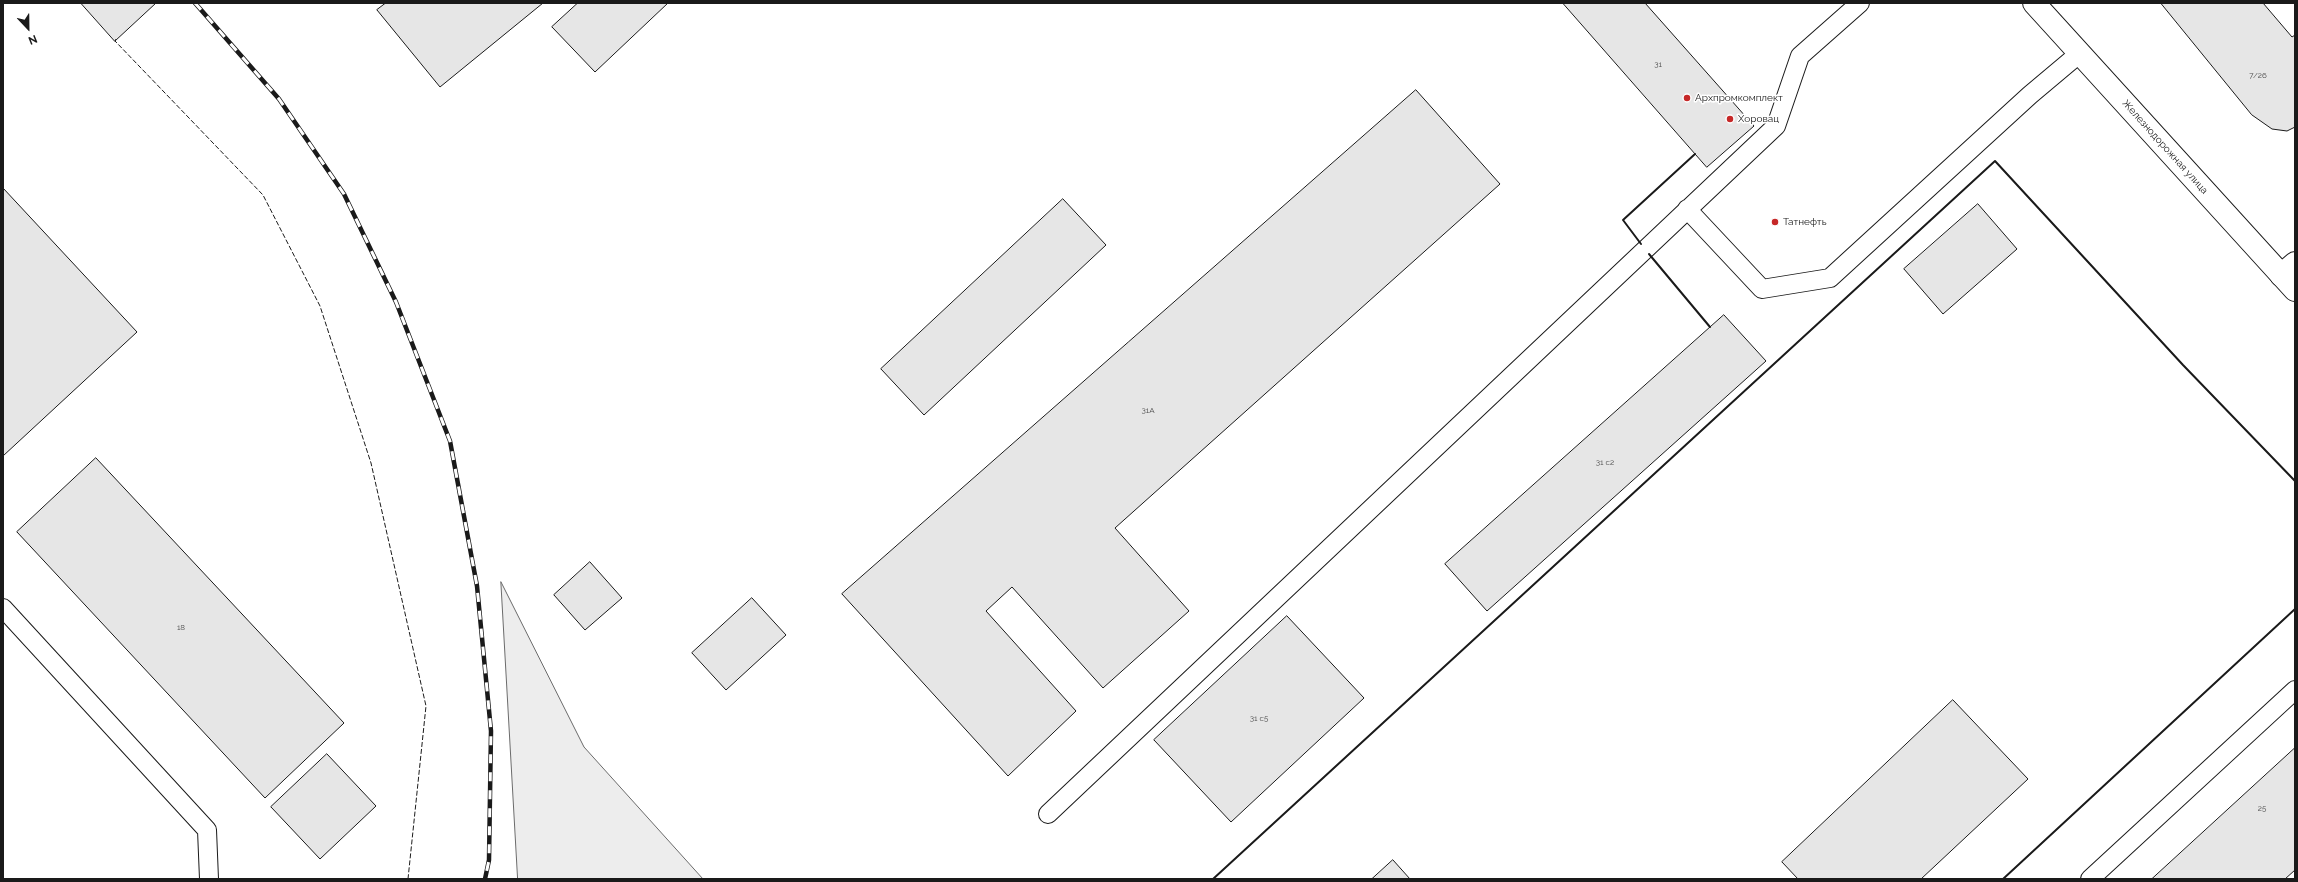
<!DOCTYPE html>
<html>
<head>
<meta charset="utf-8">
<style>
  body { margin:0 }
  #map { position:relative; width:2298px; height:882px; overflow:hidden; background:#fff; font-family:Raleway,sans-serif }
  canvas { display:block }
  .frame { position:absolute; inset:0; border:4px solid #1a1a1a; pointer-events:none }
  .north { position:absolute; left:8px; top:8px; width:40px; height:40px; -webkit-text-stroke:3px #fff; paint-order:stroke; rotate:158deg; font-size:11px; font-weight:700; line-height:16px; text-align:center; color:#1a1a1a }
  .north::after { content:''; display:block; margin:auto; width:14px; height:18px; background:#1a1a1a; clip-path:polygon(50% 0,100% 100%,50% 72%,0 100%) }
</style>
</head>
<body>
<div id="map">
<canvas width="2298" height="882"></canvas>
<div class="frame"></div>
<div class="north">N</div>
</div>
<script>
const context = document.querySelector('canvas').getContext('2d');
context.lineJoin = 'round';
function fill(path, color) { context.fillStyle = color; context.fill(path, 'evenodd'); }
function strokePath(path, color, width, dash) { context.strokeStyle = color; context.lineWidth = width; context.lineCap = dash ? 'butt' : 'round'; context.setLineDash(dash || []); context.stroke(path); }
function label(font, color, halo, rows, align = 'center') {
  context.font = font + ' Raleway,sans-serif'; context.lineWidth = 3; context.setLineDash([]); context.textBaseline = 'middle'; context.strokeStyle = halo; context.fillStyle = color; for (const [text, x, y, turn = 0] of rows) {
    context.save(); context.translate(x, y); context.rotate((+turn || 0) * Math.PI / 180); context.textAlign = isNaN(turn) ? turn : align; if (halo) context.strokeText(text, 0, 0); context.fillText(text, 0, 0); context.restore();
  }
}
const built = new Path2D(`
  M501,582L584,747L703,879H518Z`);
fill(built, '#ededed');
strokePath(built, '#6a6a6a', 1);
const building = new Path2D(`
  M81,3H156L115,41Z
  M386,3H543L440,87L377,10Z
  M578,3H668L595,72L552,27Z
  M1563,3H1645L1754,126L1707,167Z
  M2161,3H2263L2292,37L2295,35V127L2287,131L2272,129L2252,115Z
  M1416,90L1500,184L1115,528L1189,611L1103,688L1012,587L986,611L1076,711L1008,776L842,594Z
  M3,188L137,332L3,456Z
  M1063,199L1106,245L924,415L881,369Z
  M1978,204L2017,249L1943,314L1904,269Z
  M1724,315L1766,361L1487,611L1445,564Z
  M96,458L344,723L265,798L17,532Z
  M590,562L622,598L585,630L554,595Z
  M752,598L786,635L726,690L692,653Z
  M1287,616L1364,698L1231,822L1154,740Z
  M1953,700L2028,779L1921,879H1798L1782,862Z
  M2295,748V870L2285,879H2152Z
  M327,754L376,806L320,859L271,807Z
  M1393,860L1410,879H1372Z`);
fill(building, '#e6e6e6');
strokePath(building, '#1a1a1a', 1);
const lane = new Path2D(`
  M1687,209L1762,289L1830,278L2030,95L2080,53
  M3,608L207,830L209,879
  M1048,814L1776,126L1800,56L1860,3
  M2090,879L2295,690`);
const street = new Path2D(`
  M2281,275L2295,263`);
const secondary = new Path2D(`
  M2034,3L2295,290`);
strokePath(lane, '#1a1a1a', 20);
strokePath(street, '#1a1a1a', 24);
strokePath(secondary, '#1a1a1a', 24);
strokePath(lane, '#fff', 18);
strokePath(street, '#fff', 22);
strokePath(secondary, '#fff', 22);
const rail = new Path2D(`
  M195,3L279,99L344,194L396,302L450,441L477,586L491,731L489,860L485,879`);
strokePath(rail, '#1a1a1a', 4.5);
strokePath(rail, '#fff', 3, [9]);
strokePath(new Path2D(`
  M116,39L115,41L263,195L320,306L371,463L426,706L408,879`), '#1a1a1a', 1, [5, 2]);
strokePath(new Path2D(`
  M1641,244L1623,220L1695,154
  M1649,254L1710,327
  M1213,879L1995,161L2183,365L2295,481
  M2003,879L2295,609`), '#1a1a1a', 2);
for (const [x, y, r, color] of [
  [1687,98,4,"#c62828"],
  [1730,119,4,"#c62828"],
  [1775,222,4,"#c62828"]
]) { const dot = new Path2D(); dot.arc(x, y, r, 0, 2 * Math.PI); context.fillStyle = color; context.fill(dot); strokePath(dot, '#fff', 1.5); }
label('8px', '#4d4d4d', null, [
  ["31",1658,65],
  ["7/26",2258,76],
  ["31А",1148,411],
  ["31 с2",1605,463],
  ["18",181,628],
  ["31 с5",1259,719],
  ["25",2262,809]
]);
label('10px', '#1a1a1a', '#fff', [
  ["Архпромкомплект",1695,98],
  ["Хоровац",1738,119],
  ["Татнефть",1783,222]
], 'left');
label('10px', '#1a1a1a', '#fff', [
  ["Железнодорожная улица",2165,147,48]
]);
</script>
</body>
</html>
